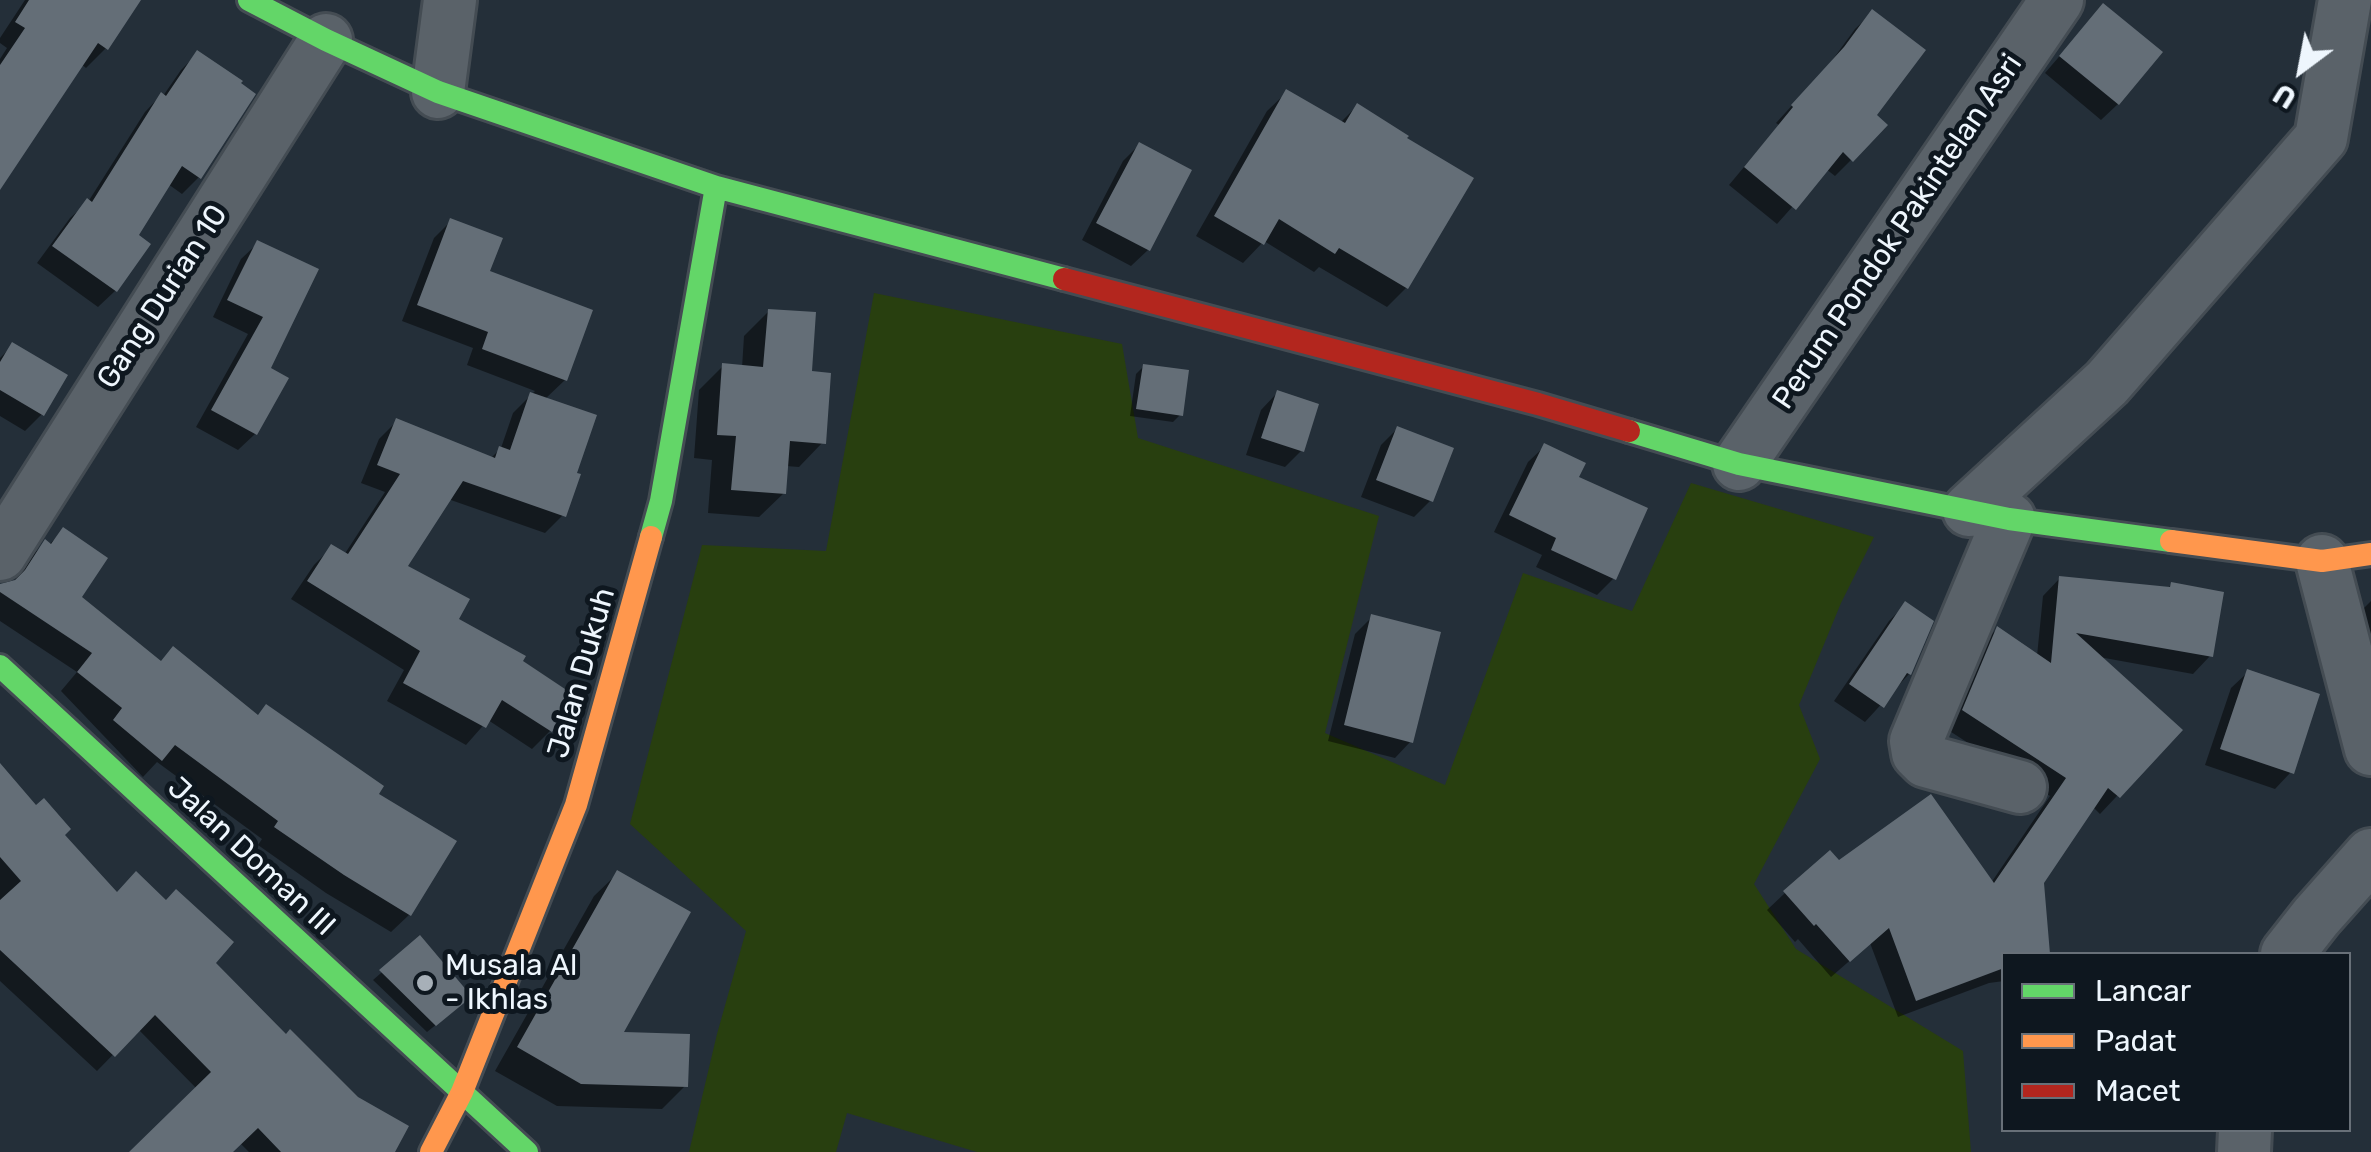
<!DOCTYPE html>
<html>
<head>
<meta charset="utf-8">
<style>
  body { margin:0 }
  #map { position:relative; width:2371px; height:1152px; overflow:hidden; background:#242f39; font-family:Rubik,sans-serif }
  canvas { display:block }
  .legend { position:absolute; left:2001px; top:952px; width:350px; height:180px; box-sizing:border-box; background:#0e171f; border:2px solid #687078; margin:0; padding:12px 18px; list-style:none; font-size:30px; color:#eef6fd }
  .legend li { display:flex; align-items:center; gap:20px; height:50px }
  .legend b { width:50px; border:2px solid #687078 }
  .north { position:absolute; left:2251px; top:20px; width:100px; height:100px; -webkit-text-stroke:8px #0e171f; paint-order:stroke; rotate:212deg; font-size:28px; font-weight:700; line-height:40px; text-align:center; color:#eef6fd }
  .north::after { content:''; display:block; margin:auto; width:35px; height:45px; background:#eef6fd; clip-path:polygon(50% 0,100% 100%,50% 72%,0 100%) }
</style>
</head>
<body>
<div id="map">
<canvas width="2371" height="1152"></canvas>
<ul class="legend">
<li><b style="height:12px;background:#63d668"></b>Lancar</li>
<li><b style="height:12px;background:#ff974d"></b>Padat</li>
<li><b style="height:12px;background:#b3261e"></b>Macet</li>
</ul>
<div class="north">U</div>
</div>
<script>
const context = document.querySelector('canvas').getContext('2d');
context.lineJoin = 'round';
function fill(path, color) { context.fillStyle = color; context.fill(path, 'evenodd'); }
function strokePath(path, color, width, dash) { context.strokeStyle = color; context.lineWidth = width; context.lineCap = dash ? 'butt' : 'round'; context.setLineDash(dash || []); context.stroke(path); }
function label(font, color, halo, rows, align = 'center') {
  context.font = font + ' Rubik,sans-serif'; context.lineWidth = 10; context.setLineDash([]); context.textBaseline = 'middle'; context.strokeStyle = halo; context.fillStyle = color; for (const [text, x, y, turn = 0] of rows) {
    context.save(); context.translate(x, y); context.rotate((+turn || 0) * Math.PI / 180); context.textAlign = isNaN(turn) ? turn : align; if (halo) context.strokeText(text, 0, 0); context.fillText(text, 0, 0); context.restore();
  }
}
fill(new Path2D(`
  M874,293L1122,344L1138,438L1379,516L1325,733L1445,785L1523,573L1632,611L1691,483L1874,537L1841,603L1799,705L1820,759L1754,884L1796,949L1963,1051L1971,1152H977L847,1113L836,1152H689L717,1034L746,931L630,824L702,545L826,551Z`), '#283f0f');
fill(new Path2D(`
  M25,0H127L135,5L106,48L86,68L81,64L0,183V59L7,48L0,43V38Z
  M2103,6L2118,104L2101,120L2045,73Z
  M1872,13L1874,115L1851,160L1835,176L1826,169L1777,224L1729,185L1779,125L1776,123L1828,66L1855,29Z
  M198,53L199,177L182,194L168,184L135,236L148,244L115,291L98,307L37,263L70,218L88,202L145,112L161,95L163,96L181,70Z
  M1287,92L1340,123L1357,106L1404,139L1471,179L1406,288L1387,307L1319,267L1314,272L1264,241L1243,263L1196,236L1267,111Z
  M1139,145L1189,171L1148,250L1131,266L1082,240L1123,161Z
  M451,221L565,380L544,400L563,515L545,533L448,499L404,567L456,620L571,696L550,731L532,749L488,720L466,745L387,701L404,670L291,599L314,565L332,547L344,555L385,492L361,483L379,439L397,421L490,459L501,448L513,413L535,391L467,365L473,348L402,321L434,238Z
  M258,243L268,369L255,434L238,450L196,427L248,334L213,317L241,259Z
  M769,311L809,373L823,442L799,467L786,466L784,493L759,517L708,513L712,460L694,458L699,390L723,366L742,368L744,336Z
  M13,345L42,414L25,431L0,416V358Z
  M1144,366L1181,414L1173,422L1130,416L1136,374Z
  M1277,393L1301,451L1285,467L1246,455L1261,410Z
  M1397,429L1431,500L1414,517L1361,497L1381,445Z
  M1545,446L1575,478L1614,578L1597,595L1536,567L1542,555L1494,532L1528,462Z
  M63,530L79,597L160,663L256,717L453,842L409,915L391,932L326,893L258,845L262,839L157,762L143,777L61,691L77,672L0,621V586L14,581L28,560L45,542L49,545Z
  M2060,578L2167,589L2172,584L2210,656L2193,674L2099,657L2179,730L2100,814L2093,807L2041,883L2048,954H2004V981L1989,983L1898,1017L1870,943L1831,977L1798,939L1795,942L1767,910L1785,893L1838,863L1991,883L2050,796L1945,728L1980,646L1997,629L2037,656L2043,596Z
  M2371,601V688L2361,611Z
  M1906,604L1909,674L1865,722L1834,701L1889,621Z
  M1372,617L1411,741L1395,758L1328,741L1355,634Z
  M2248,672L2291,772L2275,789L2205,765L2231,688Z
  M0,767L116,895L212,963L392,1152H249L240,1143L230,1152H132L197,1089L138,1029L97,1071L0,981Z
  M618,873L620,1034L685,1086L662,1109L557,1106L495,1071L594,896Z
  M420,939L453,1011L427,1032L373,980Z`), '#0007');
fill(new Path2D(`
  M29,0H141L108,50L98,43L0,190V65L25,28L15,22Z
  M2103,3L2163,52L2119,105L2059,56Z
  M1872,9L1926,50L1877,115L1888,125L1853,162L1843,152L1796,210L1744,167L1793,107L1791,105L1844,47Z
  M197,50L243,81L241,83L256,94L201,179L182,166L139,235L151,244L117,292L52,246L87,198L92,202L161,92L166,96Z
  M1286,89L1345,123L1357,103L1409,136L1407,138L1474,178L1408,289L1339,248L1335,254L1279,219L1264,245L1214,216Z
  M1139,142L1192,170L1150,251L1096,223Z
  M450,218L503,238L490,271L593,310L567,381L482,349L488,332L417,305Z
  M257,240L319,269L271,368L289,378L257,435L211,410L263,317L227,300Z
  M768,309L816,312L812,371L831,373L826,444L790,441L786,494L731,490L736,436L717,435L722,363L763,367Z
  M12,342L68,375L44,416L0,390V362Z
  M1143,364L1189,370L1183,416L1136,409Z
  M1277,390L1319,404L1304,452L1261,438Z
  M530,392L597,415L577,473L581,474L566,517L463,481L408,566L470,599L459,619L526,656L523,661L574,695L552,732L502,700L486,728L403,683L420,651L307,581L331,544L348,554L400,474L377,465L396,418L495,458L499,446L510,450Z
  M1397,426L1454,448L1433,502L1376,480Z
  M1544,443L1586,463L1579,477L1648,508L1616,580L1551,550L1556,538L1509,515Z
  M63,527L108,558L82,597L161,661L173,646L258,715L266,704L384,786L379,794L457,841L411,916L344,875L274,827L278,821L175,745L162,761L113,720L122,708L77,672L92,653L0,592V584L15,580L25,570L45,539L51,544Z
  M2059,576L2170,587L2171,582L2224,592L2213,657L2076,633L2183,730L2120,798L2108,788L2044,883L2050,954H2004V968L1916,1001L1889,928L1850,962L1816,924L1814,926L1783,891L1830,850L1839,860L1931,794L1994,883L2066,778L1962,710L1997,626L2051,663Z
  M1905,601L1934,621L1911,675L1907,673L1884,708L1849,684Z
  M1371,614L1441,632L1413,743L1344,725Z
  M2247,669L2320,694L2294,774L2220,749Z
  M0,763L36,805L44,798L71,829L65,835L117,892L136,871L166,900L176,889L234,942L216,963L286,1034L290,1029L358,1097L409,1126L395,1152H281L258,1128L233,1152H129L211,1072L155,1015L115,1057L0,950V900L21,881L0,857Z
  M617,870L691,912L624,1032L690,1034L688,1087L581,1084L517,1047Z
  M420,935L468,992L464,1003L436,1026L379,970Z`), '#646e77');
const street = new Path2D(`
  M438,92L450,0
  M1739,464L2057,0
  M1969,510L2107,383L2321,138L2345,0
  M2009,519L1916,741L1918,753L1926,761L2020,787
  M0,554L326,40
  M2322,561L2371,749
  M2287,954L2316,917L2371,855
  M2244,1152L2245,1130`);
const fast = new Path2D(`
  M249,0L326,40L438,92L716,187L1064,279
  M1629,431L1739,464L2009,519L2171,541
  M651,537L661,501L716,187
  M0,666L527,1152`);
const slow = new Path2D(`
  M2171,541L2322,561L2371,554
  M431,1152L462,1092L576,805L651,537`);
const jam = new Path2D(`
  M1064,279L1538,404L1629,431`);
strokePath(street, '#444c53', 58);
strokePath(fast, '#444c53', 28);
strokePath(slow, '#444c53', 28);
strokePath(jam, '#444c53', 28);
strokePath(street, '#5a6269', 52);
strokePath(fast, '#63d668', 22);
strokePath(slow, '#ff974d', 22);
strokePath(jam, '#b3261e', 22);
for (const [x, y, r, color] of [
  [425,983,10,"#a7b0b8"]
]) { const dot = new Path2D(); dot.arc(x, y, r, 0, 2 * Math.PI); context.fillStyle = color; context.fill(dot); strokePath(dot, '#0e171f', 4); }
label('30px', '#eef6fd', '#0e171f', [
  ["Perum Pondok Pakintelan Asri",1898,232,-56],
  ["Gang Durian 10",163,297,-57],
  ["Jalan Dukuh",582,673,-74],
  ["Jalan Doman III",251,857,43]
]);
label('30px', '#eef6fd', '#0e171f', [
  ["Musala Al",445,966],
  ["- Ikhlas",445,1000]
], 'left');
</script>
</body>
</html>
